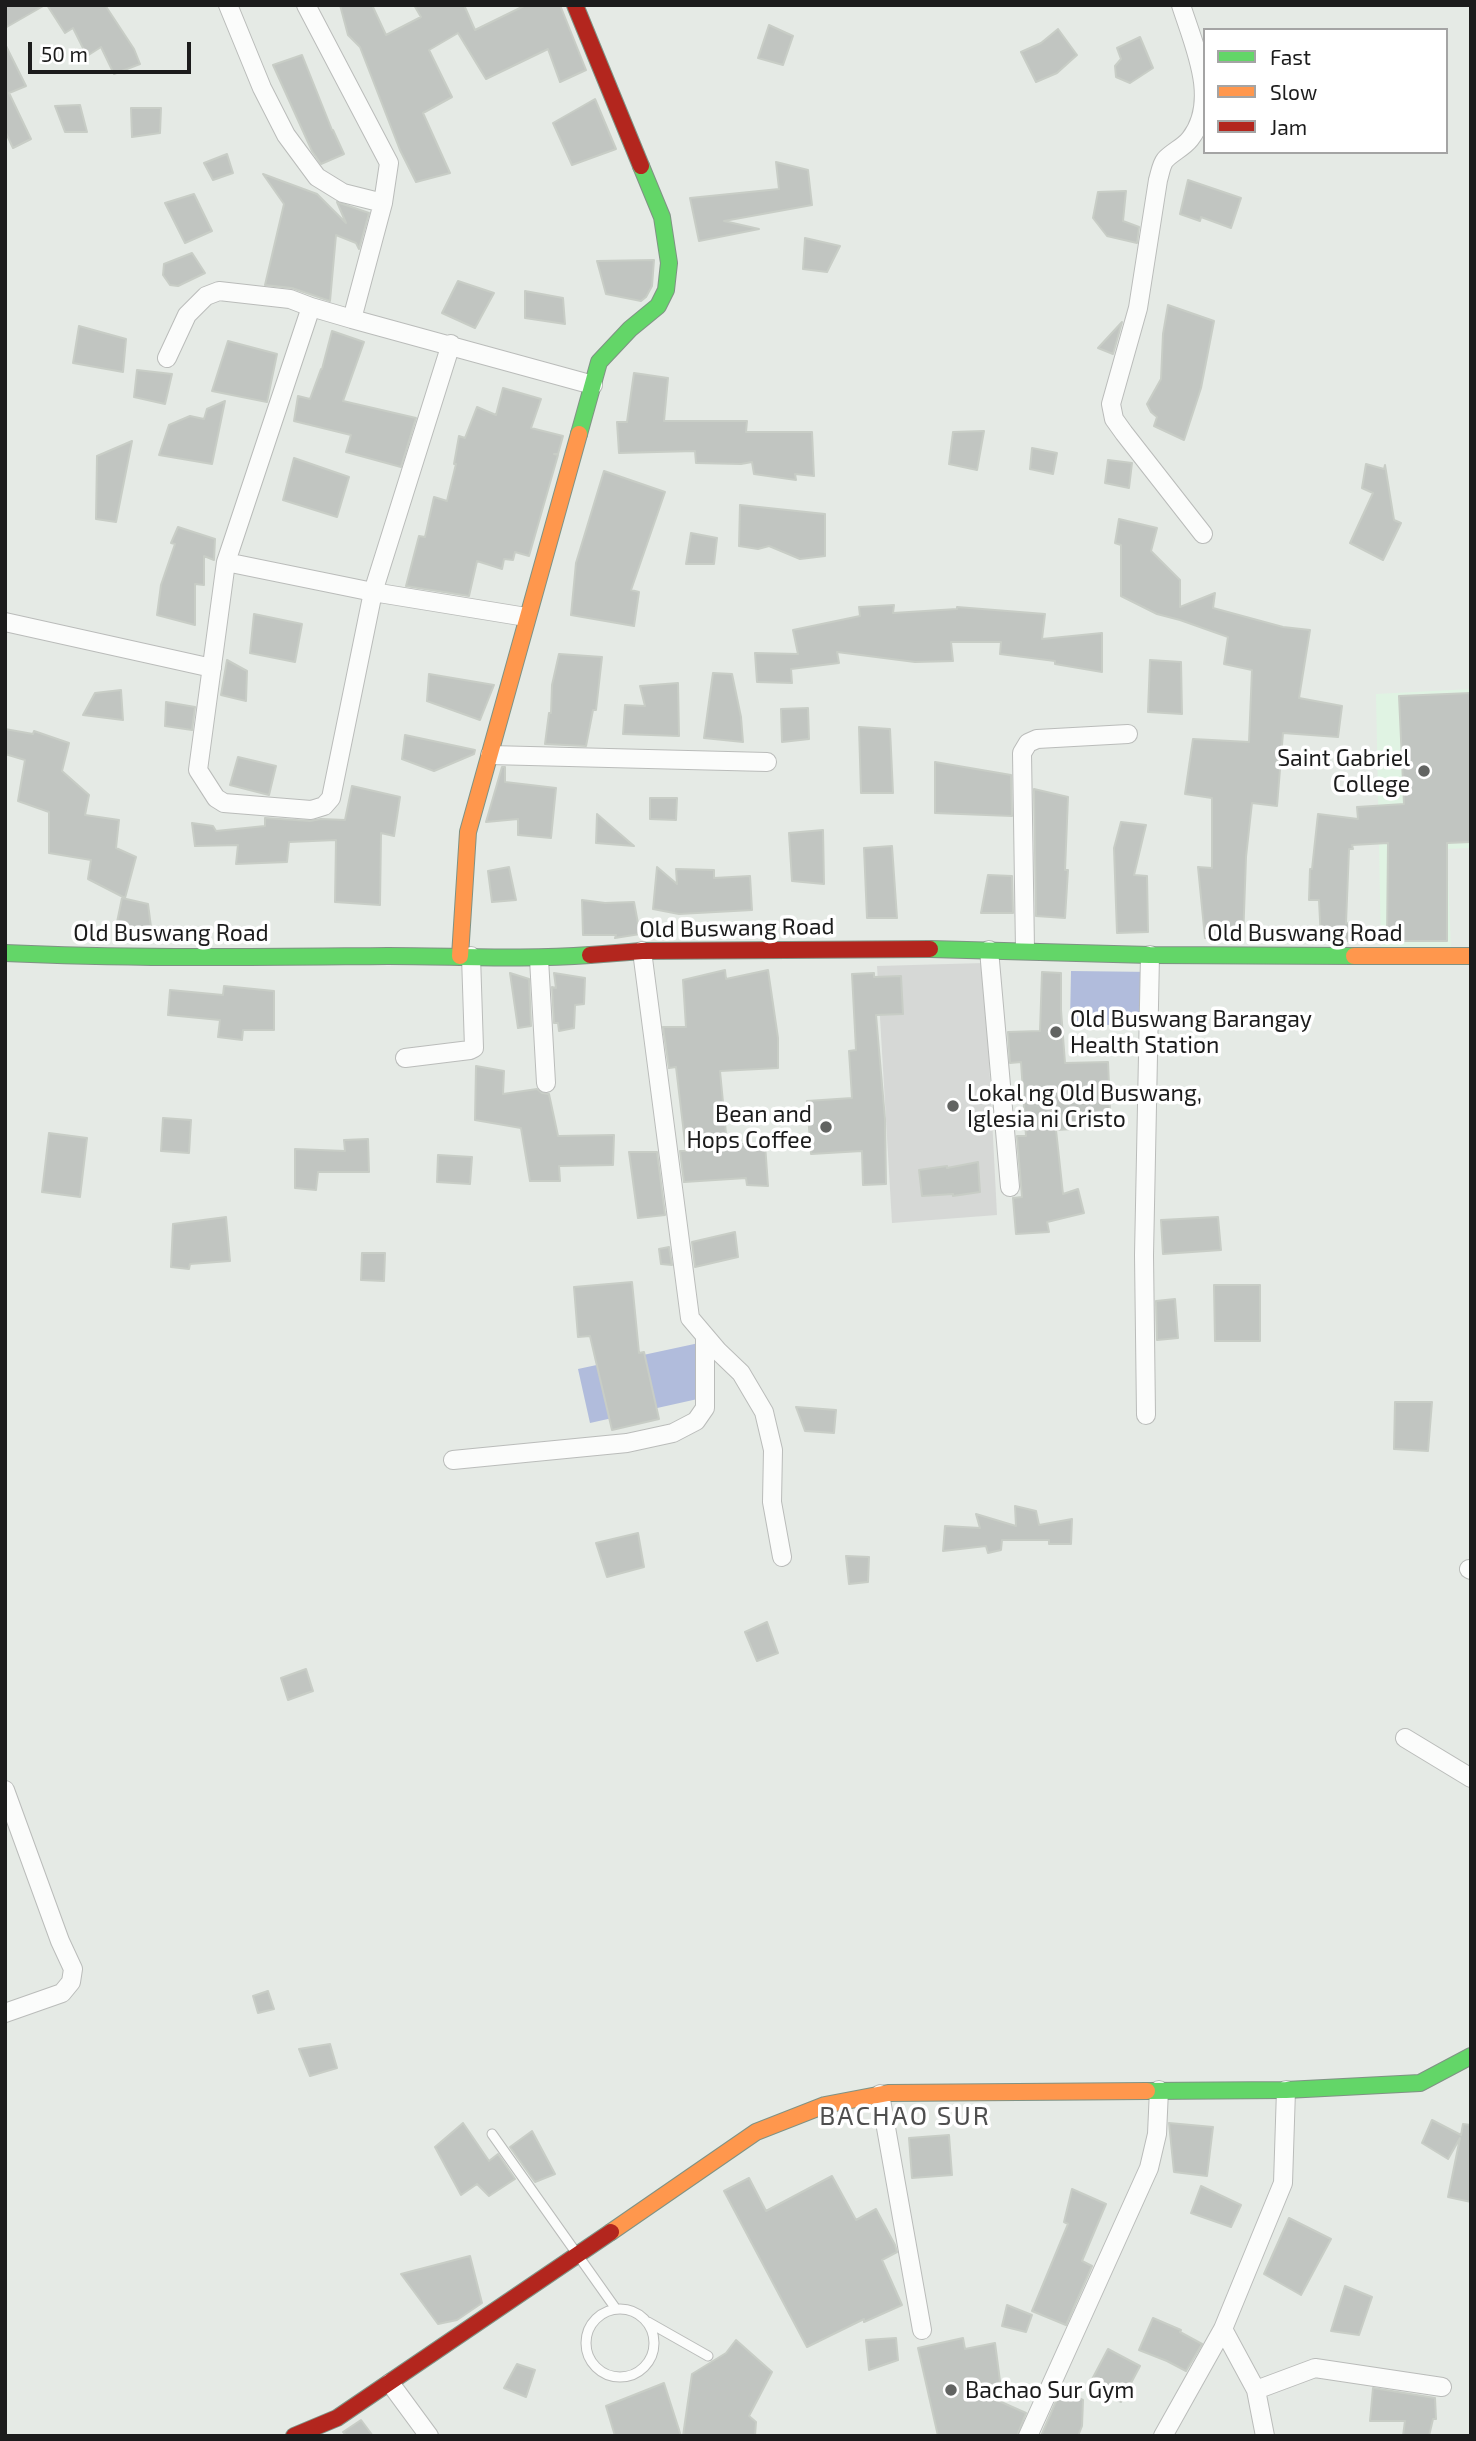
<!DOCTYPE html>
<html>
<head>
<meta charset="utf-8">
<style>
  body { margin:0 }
  #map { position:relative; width:1476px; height:2441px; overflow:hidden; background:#e5eae5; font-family:"Exo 2",sans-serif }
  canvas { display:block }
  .frame { position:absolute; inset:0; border:7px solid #1c1c1c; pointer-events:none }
  .legend { position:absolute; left:1203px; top:28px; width:245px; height:126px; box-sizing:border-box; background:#fff; border:2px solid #a4a4a4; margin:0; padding:9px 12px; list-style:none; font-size:21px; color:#1c1c1c }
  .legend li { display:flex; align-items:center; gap:14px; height:35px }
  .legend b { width:35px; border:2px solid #a4a4a4 }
  .scale { position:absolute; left:28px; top:42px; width:163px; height:32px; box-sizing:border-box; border:4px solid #1c1c1c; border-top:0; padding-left:9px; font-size:21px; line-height:24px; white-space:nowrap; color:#1c1c1c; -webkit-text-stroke:5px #fff; paint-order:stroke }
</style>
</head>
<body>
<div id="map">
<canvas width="1476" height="2441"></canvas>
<div class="frame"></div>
<ul class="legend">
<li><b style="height:9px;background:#63d668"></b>Fast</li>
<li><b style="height:9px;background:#ff974d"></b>Slow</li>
<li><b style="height:9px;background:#b3261e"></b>Jam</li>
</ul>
<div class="scale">50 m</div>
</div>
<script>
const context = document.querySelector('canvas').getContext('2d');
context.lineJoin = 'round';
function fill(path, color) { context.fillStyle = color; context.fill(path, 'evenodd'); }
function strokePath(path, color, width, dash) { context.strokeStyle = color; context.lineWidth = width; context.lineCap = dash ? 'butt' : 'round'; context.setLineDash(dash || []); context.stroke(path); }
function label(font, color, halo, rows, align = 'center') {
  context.font = font + ' "Exo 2",sans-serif'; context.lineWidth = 7; context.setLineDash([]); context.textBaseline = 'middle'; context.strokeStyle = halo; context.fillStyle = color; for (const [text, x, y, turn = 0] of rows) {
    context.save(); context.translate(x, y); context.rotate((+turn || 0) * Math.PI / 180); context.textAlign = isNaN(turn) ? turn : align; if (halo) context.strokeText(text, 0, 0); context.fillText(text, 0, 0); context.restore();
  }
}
fill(new Path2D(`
  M1471,689V848L1447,849L1451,949L1381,950L1376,694Z`), '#e0f3e3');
fill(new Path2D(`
  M984,963L997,1215L892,1223L877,966Z`), '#d6d8d6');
fill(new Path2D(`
  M1071,971L1153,972L1152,1026L1070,1024Z
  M699,1343L711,1396L590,1423L578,1369Z`), '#b1bcdc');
const building = new Path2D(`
  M5,5H45L5,28Z
  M47,5H105L134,49L140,64L114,74L101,47L87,56L73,28L65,33Z
  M340,5H372L386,35L421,17L414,5H464L475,30L526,5H560L586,70L560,82L548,49L486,79L458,33L429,50L452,97L423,113L450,173L416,182L400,150L360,47L348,35Z
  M769,25L793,36L783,65L758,58Z
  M1058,29L1077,55L1057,73L1036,82L1021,52L1041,43Z
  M1140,37L1153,68L1130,83L1116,77L1115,66L1121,59L1117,48Z
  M5,44L26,86L9,93L31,139L13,148L5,131Z
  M302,55L332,130H333L344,154L321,164L312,151L273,65Z
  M595,99L616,149L572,165L553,123Z
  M80,105L87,132H65L55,106Z
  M131,108H161L160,133L132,137Z
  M227,154L233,173L213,180L204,163Z
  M776,162L808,170L812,205L724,221L759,229L699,241L690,198L779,189Z
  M263,174L317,194L346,223L337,202L369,213L359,249L356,243L336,235L330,301L292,288L265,285L284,204Z
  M1188,180L1241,198L1231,228L1201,217L1200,221L1180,214Z
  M1126,191L1123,221L1139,227L1137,243L1107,236L1093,218L1098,192Z
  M194,194L212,231L185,243L165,203Z
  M805,238L840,246L827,272L803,269Z
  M192,253L205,273L178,286L170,285L163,275L164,264Z
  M654,260L652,286L646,297L641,301L606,294L597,261Z
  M458,281L494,293L475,328L442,313Z
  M525,291L563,298L565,324L525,318Z
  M1168,305L1214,321L1201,388L1184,440L1154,426L1157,417L1151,412L1147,404L1161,379L1163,334Z
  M1122,322L1113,354L1098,348Z
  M79,326L126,339L123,372L73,363Z
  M332,331L364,342L343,401L416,418L401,467L346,452L351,435L294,421L298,396L310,399L321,369H322Z
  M228,341L277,354L267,402L212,391Z
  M137,370L172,374L165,404L134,397Z
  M634,373L668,378L664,421H747L746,432H812L814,476L795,474L796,480L754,474L752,462L741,464L696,463L695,451L619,453L617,422H627Z
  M503,388L541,399L531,428L563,436L558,454H554L558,455L529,556L515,552L513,560L504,559L502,569L477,561L469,596L406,586L419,536L425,537L434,497L447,501L456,464H454L459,436L465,438L477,407L496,415Z
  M225,401L212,464L159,455L169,425L190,416L204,419L207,409Z
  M984,431L977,470L949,464L953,432Z
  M132,441L116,522L96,519L97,456Z
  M1032,448L1057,453L1053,474L1030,469Z
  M294,458L349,477L337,517L283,500Z
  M1108,460L1132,463L1129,488L1105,483Z
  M1366,464L1384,469L1385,465L1394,520L1401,523L1383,560L1350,543L1373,493L1362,488Z
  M604,471L665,492L631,590L639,592L634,626L571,615L576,563Z
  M740,505L825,514V556L800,559L769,546L758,549L739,546Z
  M1119,519L1157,528L1151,551L1180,580V607L1215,593L1213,608L1283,627L1310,630L1299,698L1342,706L1338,737L1283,733L1277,806L1252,803L1246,857L1243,940L1205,938L1198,867L1212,868V798L1185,794L1193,739L1249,742L1252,670L1224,664L1228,637L1180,620L1157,614L1121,596V545L1115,543Z
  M178,527L215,539L214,560L204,556V585L195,584V625L157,615L161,585L175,544L171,543Z
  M691,533L717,538L714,564H686Z
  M894,605L893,613L957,609V607L1045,614L1042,639L1102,633V672L1055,664V661L1000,654L1001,642H951L953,661L915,662L837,652L839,663L791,669L792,683L757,682L755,653L798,654L793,630L860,616L859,607Z
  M254,614L302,624L295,662L250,653Z
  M559,654L602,657L596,710H593L586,746L545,744L549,713H551L552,685Z
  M227,660L247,671L246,701L221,695Z
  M1150,660L1181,662L1182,714L1148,712Z
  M713,673L732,674L741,717L743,742L704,738Z
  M429,674L494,685L480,720L427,701Z
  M678,683L679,736L623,734L625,705L645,706L640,686Z
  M121,690L123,720L83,715L95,693Z
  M1471,693V842L1447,843V941H1387L1388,843L1352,845L1353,849H1349L1346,923L1351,924L1353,941H1321L1319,900H1309L1310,869H1312L1318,814L1358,819L1357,807L1404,804L1399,696Z
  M166,702L195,707L192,730L165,726Z
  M808,708L809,739L782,742L781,709Z
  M859,727L890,729L893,793H861Z
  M5,729L33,734L34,731L69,743L62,771L89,795L85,815L119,820L116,848L136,857L125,898L88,879L91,860L49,853V812L18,801L25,760L5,754Z
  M405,735L475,750L474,754L434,771L402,759Z
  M238,757L276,766L269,795L230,785Z
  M935,762L1011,775L1012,816L935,813Z
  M502,767H505V782L556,788L551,838L518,835V819L486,822Z
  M352,786L400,797L394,836L381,833L380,905L335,902L336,840L289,842L287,862L236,864L238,845L195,846L192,823L213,826L216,831L265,826V818L310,821L321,819L345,820Z
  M1034,789L1068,797L1065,870H1068L1065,918L1036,916Z
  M650,798H677L676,820L650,819Z
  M597,814L634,846L596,843Z
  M1121,822L1146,825L1134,875L1147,876L1148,932L1117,933L1114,848Z
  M823,830L824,884L792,881L789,833Z
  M892,846L897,918H867L864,848Z
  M509,867L516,900L492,902L488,871Z
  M657,867L677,884L676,869L714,870V878L750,876L752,910L679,914L653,909Z
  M988,875L1012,876L1013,913H981Z
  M122,898L148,904L151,927L115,932Z
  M582,900L605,903L634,902L640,934L615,938L616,935H583Z
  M725,970L726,979L768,970L778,1038V1068L720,1071L727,1144H765L768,1186L747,1185L746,1178L684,1182L680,1151H686L676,1067L669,1068L663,1027H686L683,980Z
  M1042,972L1061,973V1010L1065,1063L1108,1062L1110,1109L1107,1127L1056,1130L1063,1194L1078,1189L1084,1213L1047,1222L1049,1232L1016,1234L1013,1198L1022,1197L1017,1136H1026L1021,1062L1010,1063L1008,1032L1040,1031Z
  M510,973L529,979L531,1026L518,1028Z
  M554,973L585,978L584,1004L575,1005L574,1028L559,1031L558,1023H554L552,987L556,988Z
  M874,973V977L901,976L903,1014L876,1015L885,1119L886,1184L863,1185L862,1151L811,1154L807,1101L852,1098L849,1051L856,1050L852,974Z
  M224,986L274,991V1030H243L242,1040L218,1037L220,1020L168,1015L170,990L223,995Z
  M476,1066L504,1071L503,1094L537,1089L542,1093L549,1094L558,1136L614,1135L613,1165L559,1166L560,1181H530L521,1128L475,1120Z
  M163,1118L191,1120L189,1153L161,1151Z
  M49,1133L87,1138L80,1197L42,1192Z
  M368,1139L369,1172H318L316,1190L295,1188V1149L345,1151L344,1140Z
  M629,1152H657L665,1215L638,1218Z
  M438,1155L472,1157L470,1184L437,1182Z
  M978,1162L980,1192L953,1196V1194L922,1196L919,1170L947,1166V1168Z
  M226,1217L230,1261L190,1264L189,1269L171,1267L173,1224Z
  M1218,1217L1221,1250L1163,1254L1161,1220Z
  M735,1232L738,1257L695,1267L692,1242Z
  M669,1247L672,1265L661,1264L659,1249Z
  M362,1253H385L384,1281L361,1280Z
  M632,1282L639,1353L644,1352L659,1419L612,1430L590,1336L578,1337L574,1287Z
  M1214,1285H1260V1341H1215Z
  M1175,1299L1178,1338L1157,1340L1156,1301Z
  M1395,1402H1432L1428,1451L1394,1449Z
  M796,1407L836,1410L834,1433L805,1431Z
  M1015,1506L1036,1511L1039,1525L1072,1519L1071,1544H1049V1540H1002L1001,1550L988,1553L986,1546L943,1551L945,1526L980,1528L976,1514L1016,1526Z
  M638,1533L644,1567L607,1577L596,1543Z
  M846,1556L869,1557L868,1582L849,1584Z
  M767,1622L778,1653L757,1661L745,1632Z
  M306,1669L313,1691L288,1700L281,1678Z
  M268,1991L274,2009L258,2013L253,1996Z
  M330,2044L337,2068L310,2076L299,2049Z
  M1432,2120L1461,2135L1463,2124L1471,2125V2202L1448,2197L1460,2138L1448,2159L1422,2143Z
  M463,2123L489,2161L498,2154L515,2179L489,2196L477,2184L461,2195L435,2147Z
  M1169,2123L1213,2127L1207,2176L1174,2172Z
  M532,2131L555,2174L535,2182L510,2147Z
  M949,2135L952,2175L912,2178L909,2138Z
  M832,2176L856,2220L876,2209L895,2245L897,2252L882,2260L902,2305L864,2322V2319L807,2347L724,2191L749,2178L766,2211Z
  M1201,2186L1241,2205L1231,2227L1191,2213Z
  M1072,2189L1106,2204L1082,2261L1092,2266L1066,2325L1032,2311L1068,2224L1064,2222Z
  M1289,2218L1331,2239L1301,2295L1264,2274Z
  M470,2256L482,2303L457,2320L438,2324L401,2274Z
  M1345,2286L1372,2297L1359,2335L1331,2331Z
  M1007,2305L1032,2315L1026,2332L1002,2326Z
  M1153,2318L1181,2330L1180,2332L1202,2344L1186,2371L1167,2361L1139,2350Z
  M896,2338L898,2360L869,2370L866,2340Z
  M963,2338L965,2349L995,2343L1000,2381L990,2397L1026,2413L1017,2436H938L918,2348Z
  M736,2340L772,2372L749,2416L756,2422L755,2436H683L692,2374L726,2353Z
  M1108,2349L1140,2366L1121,2402L1089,2385Z
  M517,2364L535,2370L526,2397L504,2388Z
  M664,2383L681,2436H615L606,2406Z
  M1373,2388L1435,2398L1436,2419H1433L1429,2436H1403L1405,2421H1370Z
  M1061,2390L1083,2400L1082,2426L1078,2436H1041Z
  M361,2420L373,2436H347L343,2432Z`);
fill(building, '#c1c5c1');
strokePath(building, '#c8cdc6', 2);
const lane = new Path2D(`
  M492,2134L616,2309
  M586 2343a34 34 0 1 1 68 0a34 34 0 1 1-68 0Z
  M648,2322L708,2356`);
const street = new Path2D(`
  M228,5L262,88L286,135L317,177L343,193L383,203
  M306,5L389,163L383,203L352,319L593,385
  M1181,5C1194,46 1220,101 1190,139C1183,148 1172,152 1165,160C1161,165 1160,174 1158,180L1138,308L1111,404L1114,419L1124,433L1203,534
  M352,319L311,307L226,562L373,592L526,617
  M167,358L187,315L206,296L219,291L290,299L311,307
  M226,562L198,770L216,798L224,803L311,810L324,806L331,798L373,592L451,344
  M5,622L212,668
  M490,755L767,762
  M989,950L1010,1187
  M1025,950L1022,753L1028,743L1037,739L1128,734
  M642,951L690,1318L718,1351L741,1373L764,1412L773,1450L772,1502L782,1557
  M539,959L546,1083
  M405,1058L470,1050L474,1048L471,956
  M1146,1415L1144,1255L1150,955
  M453,1460L627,1443L673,1433L696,1421L705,1408V1336
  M1469,1569L1471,1570
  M1405,1738L1471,1778
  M5,1790L60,1941L73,1969L71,1982L62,1993L5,2013
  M880,2094L922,2330
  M1223,2329L1256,2390L1265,2436
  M390,2383L429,2436
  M1256,2390L1315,2368L1442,2387
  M1028,2436L1149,2168L1157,2134L1159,2090
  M1163,2436L1223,2329L1283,2183L1286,2090`);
const fast = new Path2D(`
  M579,434L599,362L630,329L658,306L666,290L669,263L662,217L641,166
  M930,949L1150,955L1354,956
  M5,953C133,959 260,957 388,956C455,956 523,960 590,955
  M1147,2091L1286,2090L1420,2083L1471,2056`);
const slow = new Path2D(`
  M460,956L468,832L579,434
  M1354,956H1471
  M611,2232L756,2132L825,2105L888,2093L1147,2091`);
const jam = new Path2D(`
  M575,5L641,166
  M590,955L642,951L930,949
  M294,2436L337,2418L611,2232`);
strokePath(lane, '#babcba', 11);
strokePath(street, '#babcba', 20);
strokePath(fast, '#7f9284', 18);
strokePath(slow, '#7f9284', 18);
strokePath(jam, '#7f9284', 18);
strokePath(lane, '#fbfcfb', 9);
strokePath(street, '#fbfcfb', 18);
strokePath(fast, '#63d668', 16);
strokePath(slow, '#ff974d', 16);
strokePath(jam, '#b3261e', 16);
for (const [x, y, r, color] of [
  [1424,771,7,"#626462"],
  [1056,1032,7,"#626462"],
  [953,1106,7,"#626462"],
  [826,1127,7,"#626462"],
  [951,2390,7,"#626462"]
]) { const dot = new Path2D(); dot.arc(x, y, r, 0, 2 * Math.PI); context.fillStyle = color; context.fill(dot); strokePath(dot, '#fff', 2.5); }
label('23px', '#1c1c1c', '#fff', [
  ["Saint Gabriel",1410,758,"right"],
  ["College",1410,784,"right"],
  ["Old Buswang Barangay",1070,1019],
  ["Health Station",1070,1045],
  ["Lokal ng Old Buswang,",967,1093],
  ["Iglesia ni Cristo",967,1119],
  ["Bean and",812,1114,"right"],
  ["Hops Coffee",812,1140,"right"],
  ["Bachao Sur Gym",965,2390]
], 'left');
label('23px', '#1c1c1c', '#fff', [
  ["Old Buswang Road",737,928,-1],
  ["Old Buswang Road",171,933],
  ["Old Buswang Road",1305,933]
]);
context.letterSpacing = '2px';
label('26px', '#4f4f4f', '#fff', [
  ["BACHAO SUR",905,2116]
]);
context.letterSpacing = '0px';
</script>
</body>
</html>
